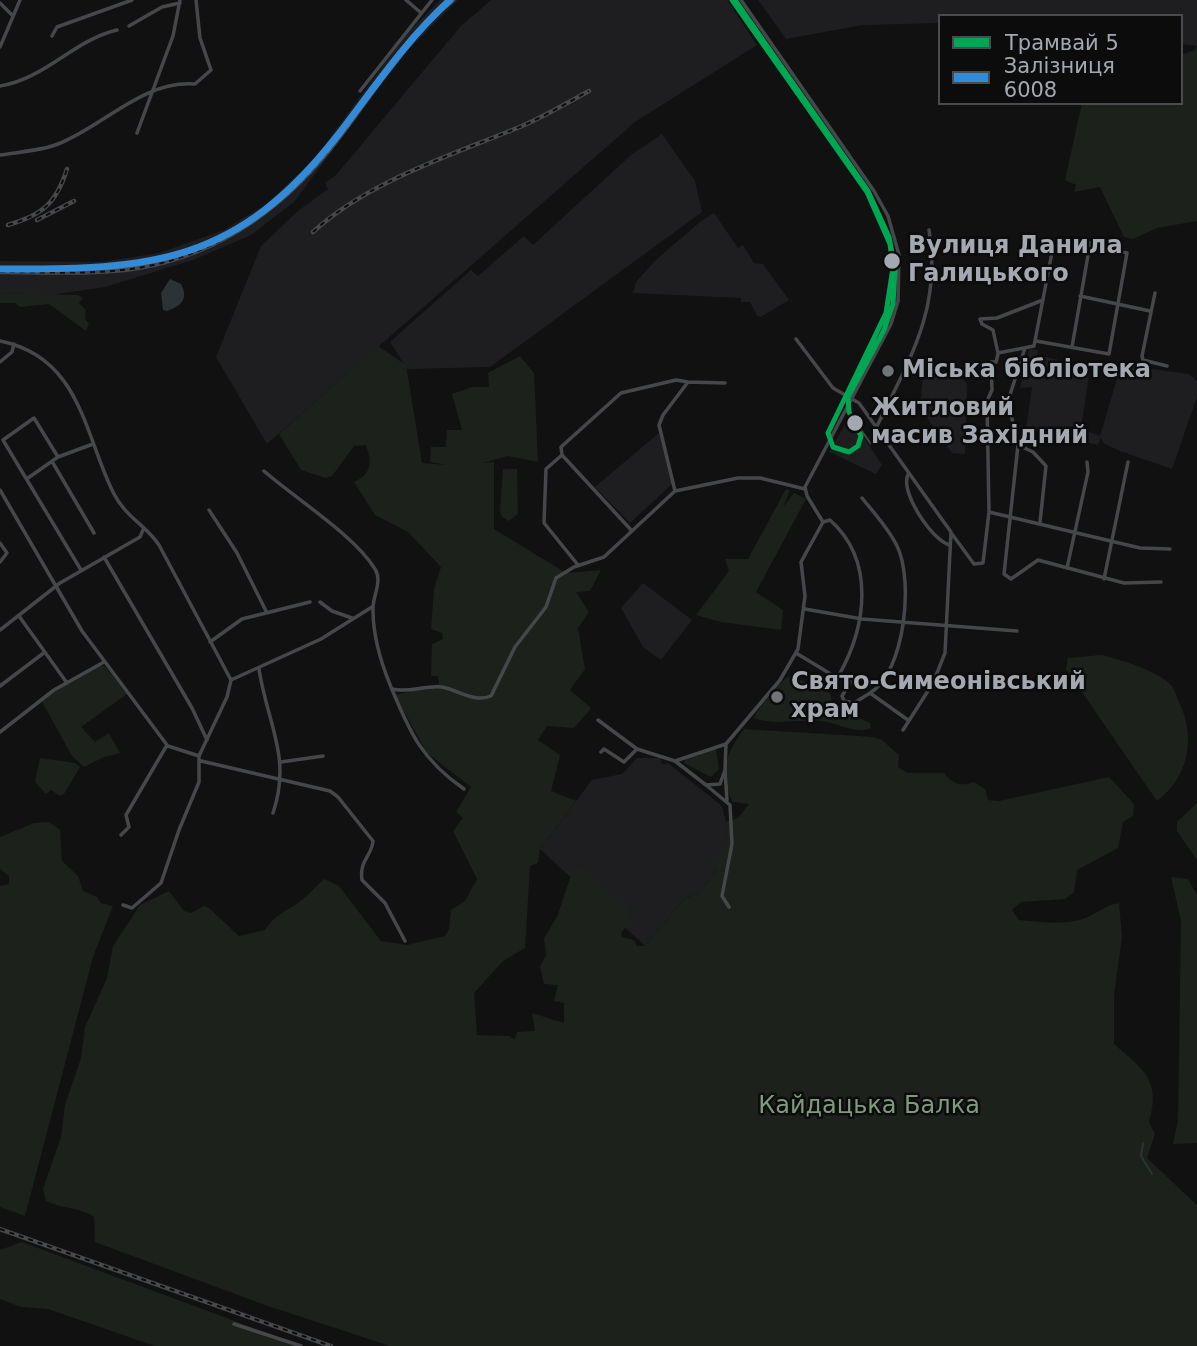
<!DOCTYPE html>
<html>
<head>
<meta charset="utf-8">
<style>
  body { margin:0 }
  #map { position:relative; width:1197px; height:1346px; overflow:hidden; background:#111112; font-family:"DejaVu Sans",sans-serif }
  canvas { display:block }
  .legend { position:absolute; left:938px; top:14px; width:245px; height:91px; box-sizing:border-box; background:#0c0c0d; border:2px solid #494b4f; margin:0; padding:9px 12px; list-style:none; font-size:21px; color:#a4a9b1 }
  .legend li { display:flex; align-items:center; gap:14px; height:35px }
  .legend b { width:35px; border:2px solid #494b4f }
</style>
</head>
<body>
<div id="map">
<canvas width="1197" height="1346"></canvas>
<ul class="legend">
<li><b style="height:9px;background:#00a651"></b>Трамвай 5</li>
<li><b style="height:9px;background:#338bd7"></b>Залізниця 6008</li>
</ul>
</div>
<script>
const context = document.querySelector('canvas').getContext('2d');
context.lineJoin = 'round';
function fill(path, color) { context.fillStyle = color; context.fill(path, 'evenodd'); }
function strokePath(path, color, width, dash) { context.strokeStyle = color; context.lineWidth = width; context.lineCap = dash ? 'butt' : 'round'; context.setLineDash(dash || []); context.stroke(path); }
function label(font, color, halo, rows, align = 'center') {
  context.font = font + ' "DejaVu Sans",sans-serif'; context.lineWidth = 5; context.setLineDash([]); context.textBaseline = 'middle'; context.strokeStyle = halo; context.fillStyle = color; for (const [text, x, y, turn = 0] of rows) {
    context.save(); context.translate(x, y); context.rotate((+turn || 0) * Math.PI / 180); context.textAlign = isNaN(turn) ? turn : align; if (halo) context.strokeText(text, 0, 0); context.fillText(text, 0, 0); context.restore();
  }
}
fill(new Path2D(`
  M440,0H458L407,51L294,202L251,235L193,260L105,287L51,295L0,293V261L100,262L159,253L224,230L266,204L314,159L405,36Z
  M491,0H727L757,45L635,122L267,444L216,357L261,246L298,211L328,189L325,183L336,175L461,26Z
  M758,0H1197V46L1181,44V16H940V23L863,25L786,39Z
  M662,134L695,181L702,212L490,367L407,369L390,342L471,270L478,276L524,236L533,245L631,155Z
  M714,213L738,248L743,245L754,263L763,264L789,300L761,317L757,316L750,302H741V298L633,293L636,282L656,260L701,221Z
  M1029,349L1038,350L1037,355L1090,367L1081,429L1100,436L1121,365L1189,374L1197,381V397L1172,469L1120,451L1103,443L1101,437L1098,445L1026,428L1032,387L1020,388Z
  M929,371H950L967,383L965,454L952,453L920,408L923,377Z
  M850,416L882,465L876,474L829,452Z
  M659,433L672,484L630,523L595,487Z
  M643,583L692,620L661,660L643,647L621,608Z
  M637,758H660L662,764L668,763L722,806L726,822L727,842L718,869L697,895L686,897L645,946L540,849L592,780L622,774Z`), '#1e1e20');
fill(new Path2D(`
  M1197,45V221L1157,228L1133,239L1124,237L1100,187L1074,192L1076,185L1065,180L1082,103H1181V55L1195,50Z
  M0,293L78,295L83,298L79,303L86,310L85,319L89,324L86,331L49,304L20,307L15,303H0Z
  M378,346L406,365L422,463L447,465L430,462L431,447H446L447,430H462L452,394L472,387H489L488,373L520,356L534,373L538,462L508,456L483,463L494,462V529L566,573L601,570L590,591L576,592L589,612L578,628L585,669L570,690L590,707V710L574,728L547,726L538,740L560,755L551,791L576,801L540,849L538,863L530,866L525,948L503,961L474,993L477,1035L509,1036L515,1040L517,1032L535,1031L532,1013L564,1023V1003L554,1001L558,985L544,984L540,967L546,955L544,938L557,917L573,869L580,866L630,910L631,919L621,933L622,937L634,940L637,946H645L686,897L697,895L718,869L710,863L727,842L726,822L738,818L749,804L733,802C717,774 727,752 744,729L874,737L882,740L899,755L898,767L908,773H944C953,784 960,787 974,782L985,789L988,800L999,801L1109,777L1134,804L1133,816L1123,822L1118,848L1077,870L1074,892L1065,899L1021,902L1012,910L1019,920C1041,922 1066,926 1088,917C1099,912 1106,905 1119,903L1122,937L1114,995V1044C1144,1070 1161,1080 1149,1122L1155,1134L1147,1158L1197,1205V1346H390L265,1305L95,1242L94,1217C80,1207 62,1209 46,1201L43,1189L61,1137L65,1105L81,1058L85,1027L107,978L113,946L140,905L169,891L184,911L191,913L204,906L209,908L239,936L265,930C274,915 286,912 299,902C308,896 316,886 324,879L339,886L381,941L407,945L445,936L449,929L451,910L465,901L477,879L453,831L463,818L456,812L471,787L427,753L395,695L439,684L438,676H431L432,644L443,639L442,633L431,629L434,589L441,567L408,532L375,515L354,482C372,474 372,462 366,445L354,446L332,476L326,478L301,470L279,434Z
  M503,469H517L518,514L509,521L502,517L500,511Z
  M786,489L790,491L783,507L794,493L806,499L756,592L783,610L781,630L721,622L696,615L729,571L725,559H748Z
  M1101,655C1119,659 1158,671 1171,685C1175,689 1177,699 1180,704C1196,739 1188,778 1157,801L1066,669L1068,658Z
  M98,666H105L127,694L81,727L95,742L109,733L120,753L104,757L84,767L72,756L42,702L54,691Z
  M791,676L830,693L833,706L870,723L871,728C858,735 837,723 822,721C800,719 775,726 754,718C758,708 782,677 791,676Z
  M716,749L719,769L711,777L684,763L686,758Z
  M40,758L75,763L80,767L64,794L60,796L51,790L46,794L35,782Z
  M1197,803V860L1177,831V822Z
  M49,822L60,830L62,861L78,876L83,891L97,897L101,903L113,906L93,957L25,1216L0,1207V886L9,884V876L0,869V837L34,823Z
  M1171,877L1188,879L1197,895V1143L1173,1144L1178,1121L1181,921Z
  M22,1242L302,1346H155L48,1309L21,1307L0,1299V1250Z`), '#1c211c');
fill(new Path2D(`
  M170,279L181,284C189,299 181,306 167,311L163,310L161,293Z`), '#2b3337');
strokePath(new Path2D(`
  M1143,1143L1141,1156L1152,1174`), '#2b3337', 2);
strokePath(new Path2D(`
  M406,0L420,12
  M129,26L162,7L180,3
  M52,36L57,27L132,0
  M0,86C45,79 74,40 117,30
  M360,91L432,0
  M137,133L173,36L180,0
  M0,155C19,152 40,151 58,144C104,126 143,80 195,84L211,70L200,38L196,0
  M1155,293L1142,356L1143,360L1167,366
  M1080,296L1150,311
  M796,339L833,388L859,403L951,532L945,653L933,683L903,730
  M0,341C80,357 84,433 113,492C125,517 146,525 159,545L231,680L227,697L199,756V782L179,830L161,883L132,908L123,905
  M1036,341L1109,354L1127,253C1111,249 1068,233 1054,242L1034,346L998,353L993,330L982,324L980,319L997,318L1043,300
  M1072,347L1090,244
  M1025,348L1008,401L1018,445L1004,574L1011,579L1038,560L1124,583L1161,582
  M0,362L12,352L14,344
  M876,428C909,360 942,309 929,230
  M1018,445L1033,452L1046,466L1040,522
  M562,455L632,531
  M58,457L34,418L3,440L81,570
  M53,463L94,533
  M264,471C296,499 354,535 375,569C383,582 372,597 373,610C373,637 381,663 391,687C410,733 422,760 464,789
  M909,473C897,489 933,542 950,545
  M28,478L58,457L93,444
  M0,490L82,631L167,745L126,815L129,827L121,835
  M675,491L659,425L663,415L688,382L725,383
  M862,498C874,513 889,529 897,546C914,580 905,672 870,693
  M209,510L237,553L266,611
  M989,512L1140,548L1170,549
  M823,522L830,520C876,561 866,627 839,675
  M952,534L974,564L983,563L989,512L987,401L992,390L991,362H996L998,354
  M0,543L7,553L0,562
  M104,557L192,708L207,740
  M578,565L544,523L546,469L562,455L561,447L621,393L676,380L688,382
  M1067,568L1088,472L1087,462
  M1104,579L1128,462
  M320,602L332,611L352,618
  M805,609L862,619L1017,631
  M19,616L67,683
  M0,630L60,583L140,537L143,530
  M210,642L242,619L310,602
  M796,653L834,676L839,675L851,681L842,696L844,701L854,703L870,693L908,720
  M259,669C267,723 292,757 273,813
  M231,680L321,639L372,607
  M0,686L45,652
  M392,689C409,693 425,685 442,687C458,690 474,703 491,696L515,647L546,607L556,578L574,567L604,557L675,491L738,478H760L805,489
  M598,720L637,749L675,761
  M0,732L54,690L104,662
  M168,746L199,756
  M601,752L604,749L624,762L636,750
  M201,761L330,791L338,797L373,841C372,856 359,860 362,880L385,903L405,941
  M281,762L323,756
  M725,771L727,800
  M706,785L730,805L732,844L722,896L729,907
  M234,1324L301,1346`), '#46474a', 3.5);
strokePath(new Path2D(`
  M0,3L13,16
  M0,47L20,0
  M726,744L675,761L706,785L720,784L725,770L726,744L780,680L798,649L805,596L801,562L823,522L807,496L805,487L891,324L898,301L899,255L888,216L874,191L741,0`), '#46474a', 3.5);
strokePath(new Path2D(`
  M859,427L871,444`), '#47484a', 2);
const rail = new Path2D(`
  M37,220L74,201
  M8,225C42,215 56,204 67,169
  M313,232C368,181 455,154 522,126C545,116 567,103 589,91
  M0,272C45,272 93,275 138,268C223,254 291,202 341,135C377,87 406,38 453,0
  M0,1229L331,1346`);
strokePath(rail, '#47484a', 4.5);
strokePath(rail, '#0c0c0d', 2, [5]);
strokePath(new Path2D(`
  M0,269C153,270 237,264 338,135C374,88 406,40 450,0`), '#338bd7', 7);
strokePath(new Path2D(`
  M732,0L867,192L890,244L893,268L886,313L828,433L833,447L849,452L858,446L861,436L849,412L848,397L884,330L893,304L895,270L889,237L868,191L735,0`), '#00a651', 5);
for (const [x, y, r, color] of [
  [892,261,9,"#a4a9b1"],
  [888,371,7,"#717479"],
  [855,423,9,"#a4a9b1"],
  [777,697,7,"#717479"]
]) { const dot = new Path2D(); dot.arc(x, y, r, 0, 2 * Math.PI); context.fillStyle = color; context.fill(dot); strokePath(dot, '#0c0c0d', 2.5); }
label('bold 24px', '#a4a9b1', '#0c0c0d', [
  ["Вулиця Данила",908,247],
  ["Галицького",908,275],
  ["Житловий",871,409],
  ["масив Західний",871,437]
], 'left');
label('bold 24px', '#a4a9b1', '#0c0c0d', [
  ["Міська бібліотека",902,371],
  ["Свято-Симеонівський",791,683],
  ["храм",791,711]
], 'left');
label('24px', '#7f9a7d', '#0c0c0d', [
  ["Кайдацька Балка",869,1107]
]);
</script>
</body>
</html>
